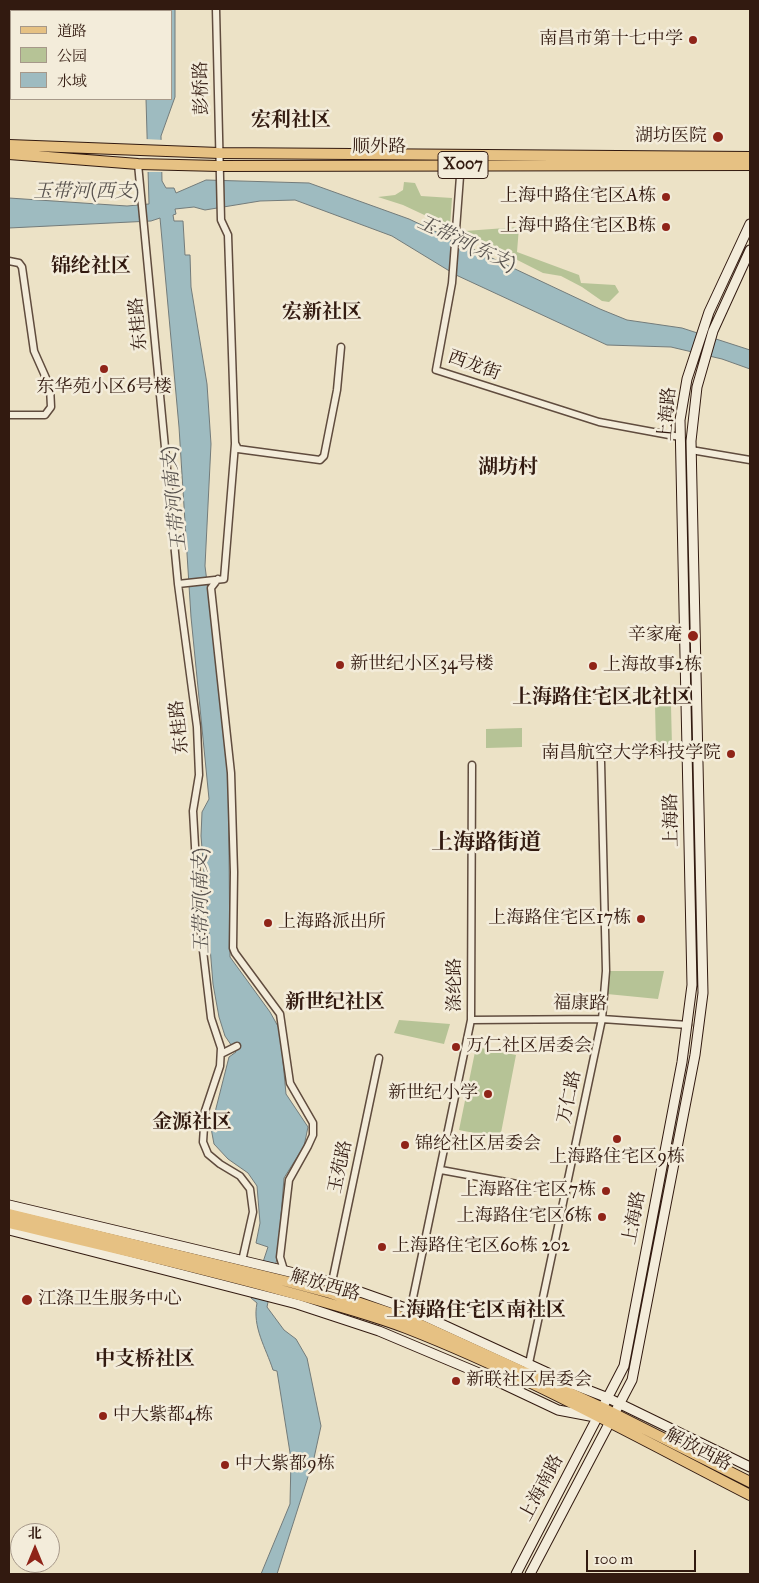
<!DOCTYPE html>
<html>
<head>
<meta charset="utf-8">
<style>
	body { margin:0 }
	#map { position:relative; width:759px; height:1583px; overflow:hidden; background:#ece2c6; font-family:"IM FELL Great Primer","Noto Serif SC",serif }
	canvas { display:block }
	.frame { position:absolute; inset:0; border:10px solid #321a10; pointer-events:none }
	.legend { position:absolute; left:10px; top:10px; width:162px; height:90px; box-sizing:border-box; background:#f3ecda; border:1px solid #a69889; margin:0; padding:6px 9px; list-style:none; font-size:15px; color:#321a10 }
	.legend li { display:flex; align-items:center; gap:10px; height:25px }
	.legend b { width:25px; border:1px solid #a69889 }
	.north { position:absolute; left:10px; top:1523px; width:50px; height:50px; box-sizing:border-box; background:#f3ecda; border:1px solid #a69889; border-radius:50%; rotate:0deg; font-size:14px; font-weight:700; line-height:20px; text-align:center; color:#321a10 }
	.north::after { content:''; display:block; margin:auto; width:18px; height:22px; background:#8f2418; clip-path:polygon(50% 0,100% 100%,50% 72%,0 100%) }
	.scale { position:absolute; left:586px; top:1550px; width:110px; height:22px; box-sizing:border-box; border:2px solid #321a10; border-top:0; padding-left:6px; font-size:15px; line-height:18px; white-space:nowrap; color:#321a10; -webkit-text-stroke:4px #f3ecda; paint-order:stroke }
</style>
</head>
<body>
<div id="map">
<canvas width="759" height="1583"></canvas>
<div class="frame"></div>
<ul class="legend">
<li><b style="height:6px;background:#e6c183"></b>道路</li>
<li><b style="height:14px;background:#b6c396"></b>公园</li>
<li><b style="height:14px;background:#9ebbc0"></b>水域</li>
</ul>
<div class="north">北</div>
<div class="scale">100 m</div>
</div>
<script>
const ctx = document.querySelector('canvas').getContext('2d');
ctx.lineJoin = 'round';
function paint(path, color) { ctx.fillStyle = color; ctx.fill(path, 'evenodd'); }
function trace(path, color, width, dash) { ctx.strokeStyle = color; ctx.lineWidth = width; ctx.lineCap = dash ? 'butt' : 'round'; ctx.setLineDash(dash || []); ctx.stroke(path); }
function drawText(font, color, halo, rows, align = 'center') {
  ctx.font = font + ' "IM FELL Great Primer","Noto Serif SC",serif'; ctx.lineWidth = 5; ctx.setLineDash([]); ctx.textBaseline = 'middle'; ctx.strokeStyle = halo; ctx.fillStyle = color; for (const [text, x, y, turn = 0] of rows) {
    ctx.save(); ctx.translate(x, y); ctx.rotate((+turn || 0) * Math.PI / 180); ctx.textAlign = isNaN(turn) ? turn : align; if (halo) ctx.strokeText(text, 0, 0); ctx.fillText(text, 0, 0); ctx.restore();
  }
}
const green = new Path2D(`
	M404,182l11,1 6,13 31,2 -2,29 -47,-22 -25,-8 17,-2 8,-5z
	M519,227l-2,25 62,23 2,8 34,2 4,7 -10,10 -7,-1 -20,-14 -21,-11 -18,-3 -77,-39 -1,-3z
	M655,705h16l1,42h-16z
	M522,728v19l-36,1v-19z
	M610,971h54l-6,28 -51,-5z
	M399,1020l51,4 -6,20 -50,-11z
	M476,1047l40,8 -16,83 -41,-8z`);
const water = new Path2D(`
	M142,9h33v88l-14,39 1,45 4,7h8l2,5 30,-13 103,3 100,36 191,90 27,11 55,8 68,22v19l-28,-10 -51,-12 -64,-2 -151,-70 -64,-39 -97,-36 -35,1 -55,9 -11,-3 -19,2 1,5 -3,1 1,6h9l2,34h5l1,32 16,97 4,60 -6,122 23,186 2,205 40,55 10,18 6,64 22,33 -4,19 -20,32 -6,75 -11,54 17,23 12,9 11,19 14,68 -7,32 -37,116h-16l29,-70 1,-45 -14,-88 -4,-1c-7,-22 -21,-43 -16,-67l-6,-5 17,-51 -12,-4 4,-20 -3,-37 -9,-13 -20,-14 -14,-15 -3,-16 18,-71 7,-5 -11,-16 -6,-19 -6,-33 -12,-148 1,-24 7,-13 -18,-182 -12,-190 -19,-209 -9,3 -142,7v-30l118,8 22,-2 -3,-105h25v-88h-29z`);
const pier = new Path2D(`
	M145,139l19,1v32h-18z`);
const minor = new Path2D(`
	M216,9l5,211 7,15 7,208 3,6 82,11 4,-4 13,-66 4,-43
	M461,163l-9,120 -16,87 163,52 81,15
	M138,164l40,420 19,143 2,48 -6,36 6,106 12,101 10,30 -1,18 -15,45 -2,31 5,12 12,10 20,12 10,13 3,23 -11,49
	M9,261l10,2 3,4 12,84 16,36 1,20 -6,8h-36
	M691,450l59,10
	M218,579l-7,9 20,185 3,99 -1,76 2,5 45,61 10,69 23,40v12l-5,11 -19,34 -9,77 4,13
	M178,584l46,-5 11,-135
	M471,1020l131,-1 86,6
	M221,1054l16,-8
	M441,1170l125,23
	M332,1282l47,-224
	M410,1312l61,-292 1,-255
	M528,1368l74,-349 4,-48 -5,-209`);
const secondary = new Path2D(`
	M9,1205l323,77 79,28 161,74 36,14 142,69
	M9,1230l288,74 82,27 107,45 72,34 37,7
	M516,1574l108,-208 58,-304 10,-77 -12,-565 7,-41 22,-67 41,-88
	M530,1574l102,-194 63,-325 8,-62 -12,-552 6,-54 16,-56 37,-81`);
const primary = new Path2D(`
	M9,145l210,8 531,4
	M9,154l129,10 81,2 531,-1
	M9,1214l280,68 41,11 78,26 195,89 147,74
	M9,1223c91,22 184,43 275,68 41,11 82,22 122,37 118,46 231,109 344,167`);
const markers = [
	[693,40,5,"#8f2418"],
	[718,137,6,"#8f2418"],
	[666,197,5,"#8f2418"],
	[666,227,5,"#8f2418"],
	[104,369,5,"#8f2418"],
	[693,636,6,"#8f2418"],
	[340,665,5,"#8f2418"],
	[593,666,5,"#8f2418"],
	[731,754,5,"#8f2418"],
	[641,919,5,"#8f2418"],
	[268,923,5,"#8f2418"],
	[456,1047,5,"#8f2418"],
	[488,1094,5,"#8f2418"],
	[617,1139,5,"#8f2418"],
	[405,1145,5,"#8f2418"],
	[606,1191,5,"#8f2418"],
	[602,1217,5,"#8f2418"],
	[382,1247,5,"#8f2418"],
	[27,1300,6,"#8f2418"],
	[456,1381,5,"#8f2418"],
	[103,1416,5,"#8f2418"],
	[225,1465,5,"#8f2418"]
];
const shields = [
	[463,165,50]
];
const shieldNames = [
	["X007",463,165]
];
const poiNames = [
	["南昌市第十七中学",683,40],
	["湖坊医院",707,137],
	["上海中路住宅区A栋",656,197],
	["上海中路住宅区B栋",656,227],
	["东华苑小区6号楼",104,388,"center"],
	["辛家庵",682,636],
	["新世纪小区34号楼",350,665,"left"],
	["上海故事2栋",603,666,"left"],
	["南昌航空大学科技学院",721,754],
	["上海路住宅区17栋",631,919],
	["上海路派出所",278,923,"left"],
	["万仁社区居委会",466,1047,"left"],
	["新世纪小学",478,1094],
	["锦纶社区居委会",415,1145,"left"],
	["上海路住宅区9栋",617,1158,"center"],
	["上海路住宅区7栋",596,1191],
	["上海路住宅区6栋",592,1217],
	["上海路住宅区60栋 202",392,1247,"left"],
	["江涤卫生服务中心",38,1300,"left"],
	["新联社区居委会",466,1381,"left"],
	["中大紫都4栋",113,1416,"left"],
	["中大紫都9栋",235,1465,"left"]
];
const streetNames = [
	["彭桥路",202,88,-91],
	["顺外路",379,148],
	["东桂路",139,324,-95],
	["西龙街",474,366,20],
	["上海路",668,414,-85],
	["东桂路",180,727,-96],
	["上海路",672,820,-91],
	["涤纶路",456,985,-90],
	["福康路",580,1004,1],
	["万仁路",570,1097,-78],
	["玉苑路",341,1167,-78],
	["上海路",635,1218,-79],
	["解放西路",325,1286,16],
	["解放西路",698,1450,27],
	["上海南路",542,1488,-62]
];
const waterNames = [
	["玉带河(西支)",86,192],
	["玉带河(东支)",466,244,25],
	["玉带河(南支)",175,499,-96],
	["玉带河(南支)",202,901,-91]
];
const quarterNames = [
	["宏利社区",291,121],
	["锦纶社区",91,267],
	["宏新社区",322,313],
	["湖坊村",508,468],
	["上海路住宅区北社区",602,698],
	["新世纪社区",335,1003],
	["金源社区",192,1123],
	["上海路住宅区南社区",476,1311],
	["中支桥社区",145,1360]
];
const districtNames = [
	["上海路街道",486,844]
];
paint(green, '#b6c396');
paint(water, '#9ebbc0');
trace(water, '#737b7a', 1);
paint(pier, '#ece2c6');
trace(minor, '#604c3e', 9);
trace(secondary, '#321a10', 11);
trace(primary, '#321a10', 12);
trace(minor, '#f3ecda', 6);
trace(secondary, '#f3ecda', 9);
trace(primary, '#e6c183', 10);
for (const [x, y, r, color] of markers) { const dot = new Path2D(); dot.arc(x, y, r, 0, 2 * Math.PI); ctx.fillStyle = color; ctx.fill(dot); trace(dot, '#f3ecda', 2); }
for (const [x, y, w] of shields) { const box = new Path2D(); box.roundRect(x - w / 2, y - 13.5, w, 27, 4); ctx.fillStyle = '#f3ecda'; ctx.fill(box); trace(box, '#321a10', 1); }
drawText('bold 16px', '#321a10', null, shieldNames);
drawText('18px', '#321a10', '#f3ecda', poiNames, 'right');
drawText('18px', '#321a10', '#f3ecda', streetNames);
drawText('italic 19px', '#58524e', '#f3ecda', waterNames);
drawText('bold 20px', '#321a10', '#f3ecda', quarterNames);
drawText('bold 22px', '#321a10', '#f3ecda', districtNames);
</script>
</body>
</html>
